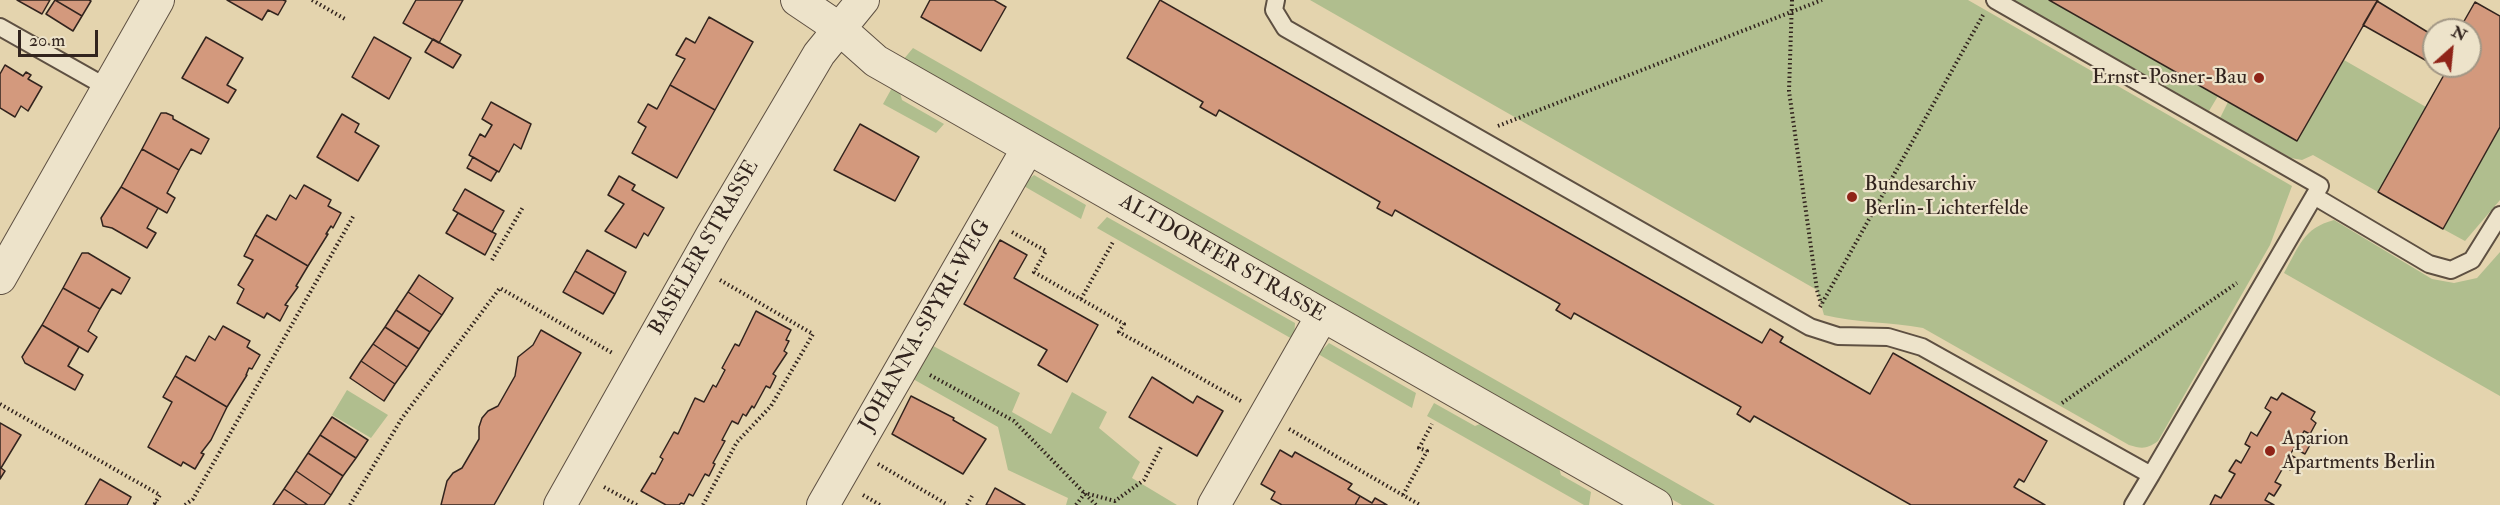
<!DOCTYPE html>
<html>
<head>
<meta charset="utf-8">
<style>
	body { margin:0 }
	#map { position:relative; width:2500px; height:505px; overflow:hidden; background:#e4d4ae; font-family:"IM FELL Double Pica",serif }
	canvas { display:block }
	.north { position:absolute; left:2422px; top:18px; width:60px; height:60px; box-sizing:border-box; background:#ede3ca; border:2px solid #a29785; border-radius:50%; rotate:27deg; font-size:16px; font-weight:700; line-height:24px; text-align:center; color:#32241e }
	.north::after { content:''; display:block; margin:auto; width:21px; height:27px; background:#8f2418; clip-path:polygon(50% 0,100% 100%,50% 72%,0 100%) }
	.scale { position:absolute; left:18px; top:30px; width:80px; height:27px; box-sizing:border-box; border:3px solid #32241e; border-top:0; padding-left:8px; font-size:18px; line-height:21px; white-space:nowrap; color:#32241e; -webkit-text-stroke:4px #ede3ca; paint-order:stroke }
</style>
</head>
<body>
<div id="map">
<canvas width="2500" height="505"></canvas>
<div class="north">N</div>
<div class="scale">20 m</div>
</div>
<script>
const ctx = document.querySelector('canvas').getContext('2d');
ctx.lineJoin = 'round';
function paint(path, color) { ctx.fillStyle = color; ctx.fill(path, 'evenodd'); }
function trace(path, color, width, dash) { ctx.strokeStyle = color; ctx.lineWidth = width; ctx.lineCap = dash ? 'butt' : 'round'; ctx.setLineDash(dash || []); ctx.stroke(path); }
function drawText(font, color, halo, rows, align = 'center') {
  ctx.font = font + ' "IM FELL Double Pica",serif'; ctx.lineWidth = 4.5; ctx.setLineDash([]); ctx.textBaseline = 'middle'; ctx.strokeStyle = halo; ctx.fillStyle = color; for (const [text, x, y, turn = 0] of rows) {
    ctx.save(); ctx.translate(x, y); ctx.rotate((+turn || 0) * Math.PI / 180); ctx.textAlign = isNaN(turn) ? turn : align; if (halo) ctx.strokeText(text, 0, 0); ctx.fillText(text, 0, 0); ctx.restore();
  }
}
const green = new Path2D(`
	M1310,0h658l324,186 -22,59 -112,196c-11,8 -16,8 -29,4l-206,-117c-33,-6 -67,-5 -99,-13l-7,-25z
	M2013,0h36l169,96 -9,15z
	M913,48l802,457h-33l-779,-445z
	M2344,60l82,47 -48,85 -65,-37 -11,5 -11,-2 -71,-40 8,-16 69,39z
	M893,86l6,3 3,11 42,24 -8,9 -53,-29z
	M2500,127v73l-35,41 -22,-12z
	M1034,175l52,30 -5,14 -59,-34z
	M1107,217l188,106 -1,17 -197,-112z
	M2334,220l98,59 22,4 23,-5 23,-26v144l-216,-123c15,-26 19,-45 50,-53z
	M924,341l96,52 -8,19 39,22 21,-42 35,20 -8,16 41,34 -8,16 45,27h-111l2,-7 -60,-28 -10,-43 -85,-48z
	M1329,343l87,50 -4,15 -94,-54z
	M347,390l41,25 -17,23 -39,-23z
	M1434,403l41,23 10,-4 73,42 3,11 30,17 -2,13h-5l-157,-89z`);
const building = new Path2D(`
	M17,0h33l-8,14z
	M55,0h34l2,1 -9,15z
	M55,0l27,16 -9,15 -27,-17z
	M227,0h56l3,1 -8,14 -10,-5 -6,10z
	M416,0h47l-24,43 -36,-20z
	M930,0h64l12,7 -25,44 -60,-34z
	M1160,0l602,343 8,-14 13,8 -3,5 90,52 23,-41 154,88 -23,41 -5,-3 -5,8 31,18h-134l-157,-89 -4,6 -13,-8 4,-7 -167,-94 -3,6 -15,-9 4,-6 -165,-94 -3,6 -15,-8 3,-6 -161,-92 -3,6 -16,-9 3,-5 -76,-44z
	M2049,0h329l-81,141z
	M2377,1l57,35v29l-71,-40z
	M2475,2l25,14v111l-57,102 -65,-37 71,-126h21v-36h-11z
	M709,17l44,25 -38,68 -45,-25 15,-26 -9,-4 10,-17 9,5z
	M206,37l37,21 -16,27 9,5 -8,13 -46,-25z
	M374,37l37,21 -22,41 -37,-22z
	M433,39l28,16 -8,13 -28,-16z
	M5,65l18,11 3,-4 5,3 -3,4 14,8 -14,24 -7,-5 -6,11 -15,-9v-34z
	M670,85l45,25 -38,68 -45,-25 14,-26 -8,-5 10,-18 9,5z
	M491,102l40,22 -10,25 -7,-5 -15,28 -30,-17 11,-21 5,3 7,-12 -10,-6z
	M161,113h5l7,3v3l36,20 -8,15 -10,-5 -12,21 -37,-21z
	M342,114l17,10 -4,8 24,14 -21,35 -41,-24z
	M860,124l59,33 -24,44 -61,-31z
	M142,149l37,21 -12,23 8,5 -8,15 -46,-26z
	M473,157l24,14 -6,10 -24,-13z
	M619,176l16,9 -3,5 32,18 -16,28 -4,-3 -8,15 -31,-17 19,-27 -16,-9z
	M304,185l27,15 -3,6 13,7 -8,15 -2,-2 -5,8h2l-20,32 -53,-31 12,-20 9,5 14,-25 6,4z
	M121,187l37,21 -11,20 9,5 -9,15 -35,-20 -9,-2 -2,-8z
	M465,189l39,22 -12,21 -39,-22z
	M458,213l38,21 -11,21 -39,-22z
	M255,235l53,31 -12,20 2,1 -13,18 3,1 -8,15 -13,-8 -3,5 -27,-15 7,-14 -6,-4 15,-25 -9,-4z
	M1000,240l27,15 -13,23 84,47 -31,57 -29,-17 9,-15 -83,-46z
	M587,250l39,22 -11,22 -40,-23z
	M82,253h6l42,25 -9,16 -9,-5 -12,20 -37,-21z
	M575,271l40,23 -12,20 -40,-22z
	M419,275l34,23 -11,17 -34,-23z
	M63,288l37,21 -12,22 9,6 -9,15 -46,-27z
	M408,292l34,23 -12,17 -34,-22z
	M396,310l34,22 -11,17 -34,-22z
	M756,311l35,19 -5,10 3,1 -5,10 3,2 -14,21 3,2 -6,12 -4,-2 -12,22 -2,-2 -6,10 -3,-2 -5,10 -6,-3 -10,19 3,1 -12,22 2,1 -6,12 -4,-2 -12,22 -4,-2 -5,10 -3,-1 -2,2h-13l-25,-14 11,-18 3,1 8,-15 -3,-2 14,-25 4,2 17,-36 9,4 9,-17 3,2 9,-17 -3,-2 13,-24 4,2z
	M42,325l37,22 -11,19 15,9 -8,15 -50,-27 -3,-6z
	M223,326l27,15 -3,6 13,8 -8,14 -3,-1 -3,7h1l-20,32 -52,-31 11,-20 9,5 14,-25 6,4z
	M385,327l34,22 -12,18 -34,-23z
	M541,330l40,23 -87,152h-53l6,-24 6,-8 9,-5 17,-29v-12l3,-9 6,-7 10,-5 17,-30 3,-19 15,-12z
	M373,344l34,23 -12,17 -34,-23z
	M361,361l34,23 -11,17 -34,-23z
	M175,376l52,31 -16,33 -10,13 3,1 -9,15 -12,-7 -2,4 -33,-19 24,-45 -9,-5z
	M1152,377l41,26 4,-7 26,15 -26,45 -68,-39z
	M2282,393l33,19 -4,7 5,4 -6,11 -6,-3 -3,6 10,6 -6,11 -11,-6 -4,7 6,3 -6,12 -6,-4 -9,16 6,3 -7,11 -5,-3 -4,7 9,5h-64l5,-10 6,3 14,-24 -6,-3 7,-11 5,3 9,-16 -5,-3 6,-12 6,4 14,-24 -6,-4 6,-11 6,3z
	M911,396l43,22 -1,2 33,19 -23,35 -71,-40z
	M332,417l36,23 -12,18 -36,-23z
	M0,423l21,12 -20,33 4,3 -5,8z
	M320,435l36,23 -13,18 -35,-23z
	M1280,450l12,7 3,-5 57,32 -4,5 12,7 -5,9h-73l-11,-6 4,-7 -14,-8z
	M308,453l35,23 -12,19 -35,-24z
	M296,471l35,24 -7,10h-16l-24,-16z
	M100,479l31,18 -4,8h-42z
	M995,488l30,17h-39z
	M284,489l24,16h-35z
	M1360,496l12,7 3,-5 12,7h-32z`);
const path = new Path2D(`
	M312,0l33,19
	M1792,0l-3,91 28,199 4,14
	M1498,126l324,-126
	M1012,232l34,19 -12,21 90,52 -5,8 122,69
	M492,260l31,-53
	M1081,299l32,-57
	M1820,307l163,-292
	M930,375l84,46 82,84
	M2062,403l175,-120
	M0,404l160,91 -5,8 4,2
	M1289,429l131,76
	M878,464l70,41
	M604,487l33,18
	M863,495l17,10
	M1403,495l24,-44 -8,-3 13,-24
	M185,505l8,-6 161,-284
	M350,505l52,-87 98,-130 114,66
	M703,505l34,-63 34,-36 42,-72 -93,-54
	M967,505l5,-9
	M1076,505l9,-12 30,8 29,-21 17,-33`);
const service = new Path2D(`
	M1276,0l-2,10 11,18 525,299 28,9 50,1 34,10 229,128 -18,30
	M1995,0l325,186 -169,289
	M0,27l108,61
	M2314,196l115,68 22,6 21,-10 28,-45`);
const minor = new Path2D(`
	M797,0l43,29 36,32 780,444
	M0,278l158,-278
	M560,505l152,-270 107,-181 44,-54
	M823,505l205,-357
	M1214,505l108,-189`);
const markers = [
	[2259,78,6,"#8f2418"],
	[1852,197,6,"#8f2418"],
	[2270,451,6,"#8f2418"]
];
const poiNames = [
	["Ernst-Posner-Bau",2247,78,"right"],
	["Bundesarchiv",1864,185],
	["Berlin-Lichterfelde",1864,209],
	["Aparion",2282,439],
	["Apartments Berlin",2282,463]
];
const streetNames = [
	["BASELER STRASSE",705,248,-60],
	["ALTDORFER STRASSE",1222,259,30],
	["JOHANNA-SPYRI-WEG",926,326,-60]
];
paint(green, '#b0be8e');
paint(building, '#d3997d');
trace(building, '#32241e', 1.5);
trace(service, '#5e5042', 20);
trace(minor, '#5e5042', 34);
trace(path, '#32241e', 4, [1.5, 3]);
trace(service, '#ede3ca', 16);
trace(minor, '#ede3ca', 32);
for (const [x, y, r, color] of markers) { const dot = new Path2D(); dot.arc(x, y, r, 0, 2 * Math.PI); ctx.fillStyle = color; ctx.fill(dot); trace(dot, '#ede3ca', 2); }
drawText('21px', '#32241e', '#ede3ca', poiNames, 'left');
drawText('21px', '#32241e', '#ede3ca', streetNames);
</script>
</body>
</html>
